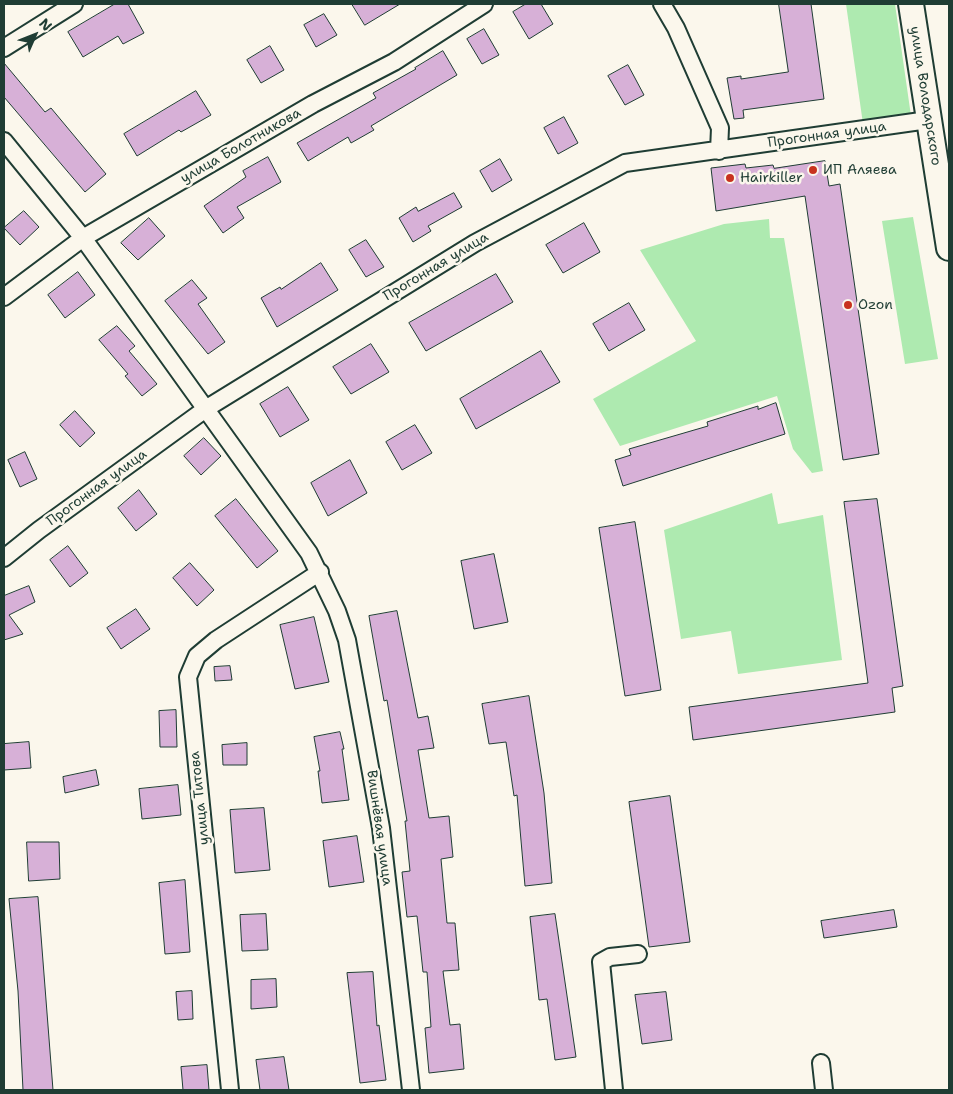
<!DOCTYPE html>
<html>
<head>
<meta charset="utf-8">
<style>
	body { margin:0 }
	#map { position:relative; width:953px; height:1094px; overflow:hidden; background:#fbf7ec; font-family:"Shantell Sans",sans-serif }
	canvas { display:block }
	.frame { position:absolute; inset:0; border:5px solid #1f3d34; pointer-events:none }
	.north { position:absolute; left:10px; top:10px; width:50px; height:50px; -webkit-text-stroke:4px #fbf7ec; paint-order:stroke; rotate:46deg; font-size:14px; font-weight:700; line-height:20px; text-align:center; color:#1f3d34 }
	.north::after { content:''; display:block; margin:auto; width:18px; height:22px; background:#1f3d34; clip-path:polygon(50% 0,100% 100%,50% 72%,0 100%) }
</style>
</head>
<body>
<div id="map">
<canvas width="953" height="1094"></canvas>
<div class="frame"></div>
<div class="north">N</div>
</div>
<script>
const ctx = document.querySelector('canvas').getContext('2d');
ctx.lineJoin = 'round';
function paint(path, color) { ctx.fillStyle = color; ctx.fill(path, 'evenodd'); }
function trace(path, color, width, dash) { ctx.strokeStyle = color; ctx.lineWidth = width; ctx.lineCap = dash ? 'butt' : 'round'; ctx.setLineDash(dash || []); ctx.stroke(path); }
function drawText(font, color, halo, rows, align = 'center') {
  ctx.font = font + ' "Shantell Sans",sans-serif'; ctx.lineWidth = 5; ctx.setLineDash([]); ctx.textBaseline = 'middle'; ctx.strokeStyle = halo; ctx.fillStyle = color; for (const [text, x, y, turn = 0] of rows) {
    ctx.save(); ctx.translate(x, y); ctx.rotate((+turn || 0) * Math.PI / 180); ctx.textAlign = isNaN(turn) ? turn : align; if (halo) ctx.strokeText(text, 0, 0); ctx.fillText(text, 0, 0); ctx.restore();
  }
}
const green = new Path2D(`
	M846,4h49l16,112 -48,8z
	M913,217l25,142 -33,5 -23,-143z
	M769,219l1,19h14l39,233 -11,2 -19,-24 -16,-53 -157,50 -27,-47 103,-58 -56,-91 84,-26z
	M772,493l6,31 45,-9 19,145 -104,14 -7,-43 -50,8 -17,-109z`);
const building = new Path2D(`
	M115,4h13l16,29 -21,11 -5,-8 -35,21 -15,-25z
	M352,4h48l-35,21z
	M526,4h15l12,20 -24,15 -16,-27z
	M779,4h32l13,95 -81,11 1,8 -10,1 -7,-41 14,-2v3l47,-7z
	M324,14l13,21 -21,12 -12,-22z
	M484,29l15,26 -17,9 -15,-25z
	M270,46l14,24 -23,13 -14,-23z
	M443,51l14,24 -86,51 3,4 -23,13 -3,-6 -40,24 -11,-18 79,-45 -3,-5 43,-24 -1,-1z
	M4,63l41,49 6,-4 55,66 -21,18 -81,-95z
	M628,65l16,30 -19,10 -17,-29z
	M196,91l15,24 -30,17 -2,-2 -42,26 -13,-22z
	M564,117l14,26 -20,11 -14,-26z
	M268,157l13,25 -44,25 7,11 -21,15 -19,-27 42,-29 -3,-6z
	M500,159l12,21 -20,12 -12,-21z
	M825,161l4,25 11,-2 39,270 -36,6 -38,-264 -89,15 -5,-43 34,-4 1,4 27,-3 1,3z
	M454,193l8,14 -34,19 3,5 -18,11 -14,-24 17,-11 2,4z
	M24,211l15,16 -19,18 -16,-17z
	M149,218l16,18 -27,24 -17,-17z
	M584,223l16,29 -37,21 -17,-28z
	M366,240l18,27 -18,10 -17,-27z
	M321,263l17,27 -61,37 -16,-29 19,-11 1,2z
	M78,272l17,23 -30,23 -17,-23z
	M496,274l17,28 -87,49 -17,-28z
	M192,280l15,18 -9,6 27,38 -17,12 -43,-53z
	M629,303l16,27 -36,21 -16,-27z
	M117,326l18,20 -6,5 28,33 -15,12 -17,-20 3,-2 -29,-34z
	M371,344l18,28 -38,22 -18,-27z
	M541,351l19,31 -84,47 -16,-30z
	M288,387l21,33 -29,17 -20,-33z
	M776,403l9,31 -162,52 -8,-26 16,-5 -2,-6 79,-23 -1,-4 51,-16v3z
	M75,411l20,22 -15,14 -20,-22z
	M415,425l17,28 -30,17 -16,-28z
	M204,438l17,18 -20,19 -17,-19z
	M25,452l12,27 -17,8 -12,-27z
	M350,460l17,33 -39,23 -17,-33z
	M139,490l18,24 -21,17 -18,-23z
	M236,499l42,52 -21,17 -42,-52z
	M877,499l26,187 -11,2 3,24 -202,28 -4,-33 179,-24 -24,-181z
	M635,522l26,168 -36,6 -26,-168z
	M68,546l20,27 -18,14 -20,-27z
	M494,554l14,68 -34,7 -13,-68z
	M190,563l24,27 -17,16 -24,-28z
	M29,586l6,16 -26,13 14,19 -19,6v-44z
	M136,609l14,20 -29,20 -14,-21z
	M397,611l21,107 10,-2 6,32 -16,2 11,68 20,-2 4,41 -12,2 6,64h8l4,47 -16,1 7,54 10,-1 4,45 -35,4 -4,-45 6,-1 -4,-55h-4l-6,-56 -10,1 -5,-45 8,-1 -5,-50h2l-20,-121 -3,1 -15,-85z
	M314,617l15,65 -34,7 -15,-64z
	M230,666l2,14 -17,1 -1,-14z
	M529,696l15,97 8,90 -27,3 -8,-91 -3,1 -8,-54 -17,2 -7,-40z
	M176,710l1,37h-17l-1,-36z
	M340,732l4,17h-2l7,51 -27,3 -4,-32h2l-6,-34z
	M29,742l2,26 -27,2v-26z
	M247,743v22h-24l-1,-20z
	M96,770l3,15 -34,8 -2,-16z
	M178,785l3,30 -39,4 -3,-30z
	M670,796l20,146 -41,5 -20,-145z
	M264,808l6,62 -35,3 -5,-63z
	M357,836l7,46 -35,5 -6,-46z
	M27,842h32l1,37 -31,2z
	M185,880l5,72 -25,2 -6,-71z
	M38,897l15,193h-30l-5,-99 -9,-92z
	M894,910l3,17 -73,11 -3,-17z
	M266,914l2,36 -26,1 -2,-36z
	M555,914l21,143 -21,3 -8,-61 -8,1 -9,-83z
	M373,972l4,54 2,-1 7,55 -26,3 -13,-110z
	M276,979l1,28 -26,2v-29z
	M192,991l1,28 -15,1 -2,-28z
	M666,992l6,48 -30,4 -7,-49z
	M284,1057l5,33h-29l-4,-30z
	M207,1065l2,25h-26l-2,-23z`);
const minor = new Path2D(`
	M662,4l14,24 44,100 -1,23
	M4,48l70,-44
	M4,141l79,97 226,315 28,58 10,29 34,188 30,262
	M4,297l79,-59 230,-134 81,-42 90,-58
	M4,558l35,-28 168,-122 268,-165 150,-80 303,-43
	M821,1063l3,27
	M230,1090l-42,-413 9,-21 19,-16 104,-68
	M614,1090l-13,-128 9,-5 28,-3`);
const secondary = new Path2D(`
	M911,4l38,244`);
const markers = [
	[813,170,5,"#c8321e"],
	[730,178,5,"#c8321e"],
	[848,305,5,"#c8321e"]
];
const streetNames = [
	["улица Володарского",925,96,81],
	["Прогонная улица",827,135,-8],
	["улица Болотникова",241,146,-30],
	["Прогонная улица",436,267,-31],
	["Прогонная улица",97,488,-36],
	["улица Титова",200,798,-96],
	["Вишнёвая улица",379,828,82]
];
const poiNames = [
	["ИП Аляева",823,170],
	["Hairkiller",740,178],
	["Ozon",858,305]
];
paint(green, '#aeeab0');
paint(building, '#d7b0d7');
trace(building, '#1f3d34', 1);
trace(minor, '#1f3d34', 20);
trace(secondary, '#1f3d34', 28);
trace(minor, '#fbf7ec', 16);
trace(secondary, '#fbf7ec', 24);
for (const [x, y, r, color] of markers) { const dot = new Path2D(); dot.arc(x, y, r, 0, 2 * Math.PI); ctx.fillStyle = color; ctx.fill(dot); trace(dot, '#fbf7ec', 2); }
drawText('14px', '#1f3d34', '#fbf7ec', streetNames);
drawText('14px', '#1f3d34', '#fbf7ec', poiNames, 'left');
</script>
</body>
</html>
